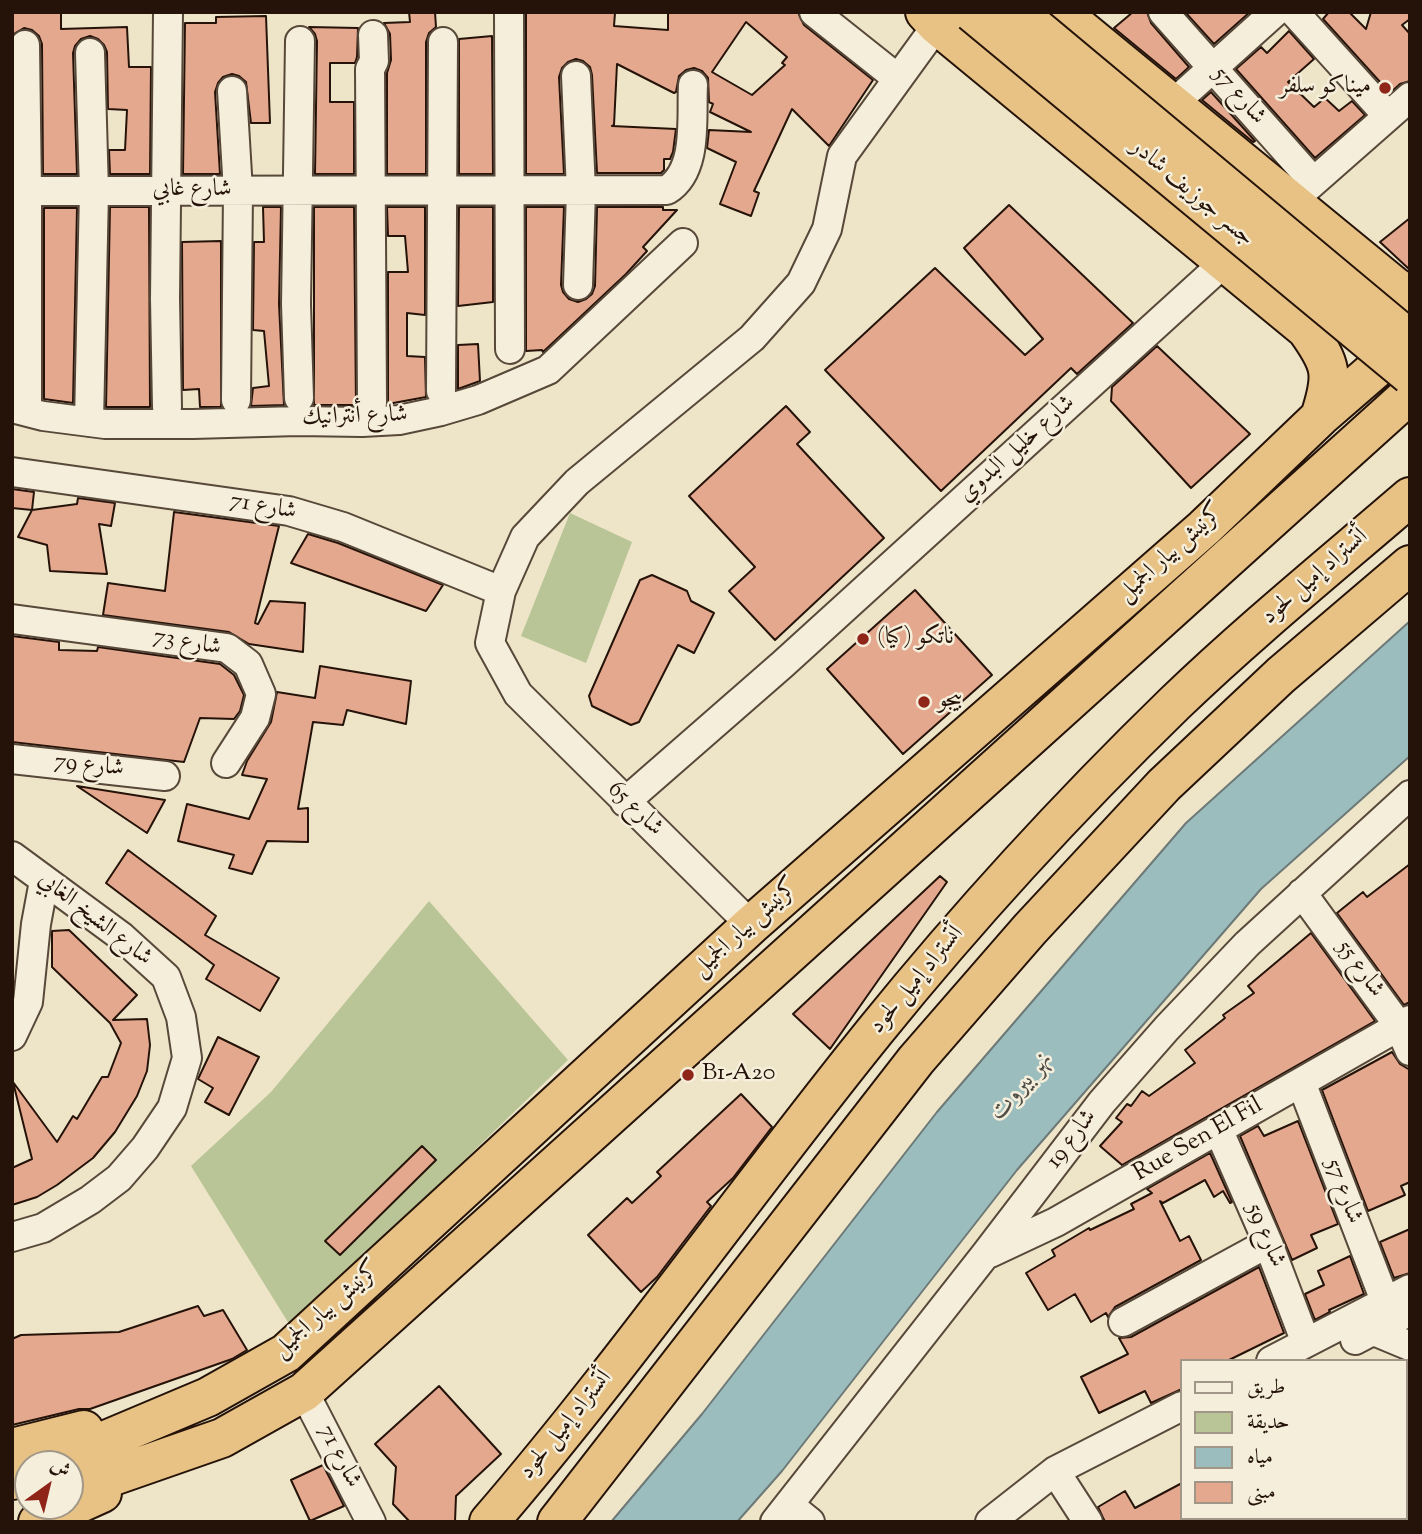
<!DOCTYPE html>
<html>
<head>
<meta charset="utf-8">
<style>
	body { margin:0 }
	#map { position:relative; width:1422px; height:1534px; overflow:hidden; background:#eee5c8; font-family:"Sorts Mill Goudy",Amiri,serif }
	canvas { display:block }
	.frame { position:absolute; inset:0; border:14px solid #251309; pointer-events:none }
	.legend { position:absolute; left:1180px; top:1359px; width:228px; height:161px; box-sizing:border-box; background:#f4eedb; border:2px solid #a19687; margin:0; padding:9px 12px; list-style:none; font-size:21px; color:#251309 }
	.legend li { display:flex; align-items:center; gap:14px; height:35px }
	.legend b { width:35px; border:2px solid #a19687 }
	.north { position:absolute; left:14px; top:1450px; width:70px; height:70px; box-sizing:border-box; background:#f4eedb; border:2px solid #a19687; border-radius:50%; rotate:34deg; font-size:19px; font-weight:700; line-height:28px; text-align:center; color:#251309 }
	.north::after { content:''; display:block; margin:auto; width:24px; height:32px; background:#8f2418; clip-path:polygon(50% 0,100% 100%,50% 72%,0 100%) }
</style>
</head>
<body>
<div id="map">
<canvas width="1422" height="1534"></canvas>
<div class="frame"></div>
<ul class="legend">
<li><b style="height:9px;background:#f4eedb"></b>طريق</li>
<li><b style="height:19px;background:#b9c596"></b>حديقة</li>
<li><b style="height:19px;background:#9cbdbe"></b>مياه</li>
<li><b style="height:19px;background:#e4a88e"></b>مبنى</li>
</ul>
<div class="north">ش</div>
</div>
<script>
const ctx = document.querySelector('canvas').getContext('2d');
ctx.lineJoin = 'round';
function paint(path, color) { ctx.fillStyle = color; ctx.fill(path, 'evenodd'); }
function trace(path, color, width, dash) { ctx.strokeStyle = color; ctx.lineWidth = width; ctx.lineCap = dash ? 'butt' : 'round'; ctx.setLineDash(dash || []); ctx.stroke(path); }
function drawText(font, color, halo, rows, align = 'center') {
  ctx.font = font + ' "Sorts Mill Goudy",Amiri,serif'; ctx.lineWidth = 5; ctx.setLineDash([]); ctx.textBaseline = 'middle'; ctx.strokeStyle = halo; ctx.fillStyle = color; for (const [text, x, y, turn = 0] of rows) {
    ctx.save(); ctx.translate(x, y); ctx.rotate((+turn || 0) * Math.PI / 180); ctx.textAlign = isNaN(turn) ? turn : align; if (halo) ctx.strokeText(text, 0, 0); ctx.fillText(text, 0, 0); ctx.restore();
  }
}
const green = new Path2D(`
	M570,513l62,29 -46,121 -65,-27z
	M429,901l139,159 -277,267 -100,-161 80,-74z`);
const water = new Path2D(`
	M1410,621v135l-149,133 -244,281 -235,301 -45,51h-126l91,-108 235,-302 249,-289z`);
const building = new Path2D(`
	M12,12h49v17l66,-2 2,40h22l-1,107h-40l-1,-24h16l2,-40 -19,-1 -1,-57 -3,-7 -6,-6 -8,-3 -9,3 -6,7 -2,7 4,121h-34l-1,-130 -3,-8 -7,-6 -8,-2 -12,7z
	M409,12h26l1,15 -7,6 -3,9v132h-39v-101l4,-13 -1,-26 -6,-11 26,-1z
	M526,12l89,1 -1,13 54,4v-18h130l6,13 69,55 -44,66 -37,-37 -38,82 5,2 -8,23 -31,-12 16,-42 -29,-14 2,-18 42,2 -41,-20 3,-8 -4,-2 -1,-24 -6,-7 -8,-3 -8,2 -7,6 -3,16 -2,1 -57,-29 -3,61 -2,1 64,3 -3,23 -3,7h-6v11l-3,3h-64l-5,-98 -2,-8 -7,-6 -7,-2 -8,3 -6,6 -3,9 5,97h-38zM746,22l41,35 -5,6 3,2 -33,30 -40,-23z
	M1133,12h14l4,11 38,44 -13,12 -62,-51z
	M1185,12h65l-36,32z
	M1329,12h20l17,17 5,-17h39v7l-8,6 8,9v47l-10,3 -10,9 -67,-74z
	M266,16l4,107h-19l-5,-41 -7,-6 -7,-2 -9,3 -5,6 -3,9 5,82h-37l2,-151h31v-6z
	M309,27l49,1 -1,29 -2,6h-25v39h24v72h-39l2,-133 -2,-7z
	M1289,31l25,28 -26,23 26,25 11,-9 14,13 13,-10 13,14 -50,43 -79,-89 25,-22 6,6z
	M492,36l1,138h-34v-135z
	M1211,92l44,49 -2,1 -51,-42z
	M1009,205l124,118 -56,51 -6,-6 -130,123 -116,-121 110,-102 90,87 18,-16 -79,-91z
	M110,207h39l1,200h-44z
	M263,207h18l-2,97 5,101 -33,1 2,-18 16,-2 -5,-55 -11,-1 1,-88h10z
	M314,207h40l2,198h-42z
	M387,207h38v108l-18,-2v43l18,1 1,40 -38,7v-132h20l-3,-36h-17z
	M459,207h34v95l-35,4z
	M526,207h38l-3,78 2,7 6,7 9,3 8,-3 6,-5 3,-8 2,-79h66v3h14l-34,37 4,4 -21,23 -83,78 -1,-2 -16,1z
	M44,208h33l-4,195 -29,-4z
	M1410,218v52l-30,-28z
	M221,241v166h-21l-1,-18 -16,1 -1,-148z
	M478,344l2,37 -22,8v-44z
	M1157,346l93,88 -59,54 -80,-87 1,-14z
	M786,406l24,26 -13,12 87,94 -109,102 -46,-49 26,-24 -66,-71z
	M12,489l22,3 -2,18 -20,-2z
	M78,498l37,5 -4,23 -12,-2 8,50 -57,-3 -3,-26 -29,-8 14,-27 45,-6z
	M174,512l105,14 -24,97 3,1 12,-23 35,2 -2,49 -54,-8 -20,-12 -126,-17 5,-32 57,8z
	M308,534l30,9 105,42 -17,26 -135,-48z
	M652,575l35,16 4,10 23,12 -20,40 -16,-8 -39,77 -8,3 -39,-19 -3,-10 51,-116z
	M915,590l77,85 -89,79 -76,-85z
	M12,636l47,6v8l38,1 1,-4 122,17 14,11 10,20 -4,16 -6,8 -34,-1 -16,44 -172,-20z
	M320,666l91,15 -5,43 -59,-14 -4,15 -30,-3 -15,87 10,-1v34l-41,-1 -15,33 -23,-6 5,-13 -56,-14 9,-37 62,15 18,-40 -25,-4 5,-14 24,-39 6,-30 38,6z
	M77,786l88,14 -18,33z
	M128,850l88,66 -11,19 74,43 -19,33 -54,-32 8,-14 -108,-82z
	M1410,864v138l-6,3 -67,-92 26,-21 4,5z
	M940,876l7,6 -117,167 -37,-35z
	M69,930l68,65 -24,25 34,-1 3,26 -3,26 -10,25 -22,36 -22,26 -36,27 -20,12 -25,8v-37l20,-9 -19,-77 44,60 16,-26 4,3 25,-42h6l13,-34 -11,-20 -58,-56v-36z
	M1311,933l64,88 -253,144 -22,-19 22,-24 -6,-4 11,-14 4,2 11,-15 7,5 46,-33 -10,-13 40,-32 -2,-3 31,-22 -6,-7z
	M218,1037l41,20 -30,58 -24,-13 8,-14 -15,-9z
	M1392,1052l8,12 10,6v112l-9,4 4,9 -37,16 -46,-121z
	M741,1094l31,33 -39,51 -26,24 4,4 -54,71 -16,15 -53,-57 39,-37 5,5 29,-27 -4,-4z
	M1298,1121l40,103 -27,11 6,13 -25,12 -52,-124 18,-10 6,10z
	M422,1146l14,14 -96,95 -15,-14z
	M1210,1153l22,49 -2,1 -7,-12 -9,6 -9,-17 -42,23 -3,-2 20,40 9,-5 12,24 -86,47 -7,10 -2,-4 -15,9 -16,-28 -27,16 -22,-37 29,-17 -3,-6 37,-22 1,2 44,-21 -3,-5 21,-11 -5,-4z
	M1410,1229v44l-16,5 -14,-36z
	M1350,1256l14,38 -35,16 1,2 -15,8 -10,-26 19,-9 -6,-14z
	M1259,1267l25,66 -57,28h-45v28l-31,14 -6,-12 -46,22 -18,-36 47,-23 -9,-16 12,-1z
	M198,1306l6,10 19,-6 24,40 -15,9 -142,50h-11l-67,16v-86l9,-4 98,-3z
	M439,1386l62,68 -45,42 -1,26h-45l-17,-18 3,-37 -21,-23z
	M323,1465l21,41 -34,15 -19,-41z
	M1182,1483v39h-77l-7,-15 27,-16 10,17z`);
const minor = new Path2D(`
	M814,12l83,66
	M1163,12l150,169
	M1294,12l94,104
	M509,13l1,336
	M25,45l2,146v220
	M576,76l5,115 -3,94
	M232,91l6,100 -2,209
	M1185,93l90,-81
	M12,191l655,-1c32,-20 24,-73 26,-105
	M1277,214l133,-117
	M441,391l2,-349
	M299,398l-3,-94 4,-263
	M372,403l-2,-334 4,-8 -1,-26
	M167,407l-2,-108 3,-287
	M12,408l31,8 62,8h88l105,-3 64,1 37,-2 42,-9 37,-11 70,-30 135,-127
	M89,422l5,-231 -4,-138
	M12,472l277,39 54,16 158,64
	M12,619l215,29 21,16 13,30 -6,24 -29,45
	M12,759l153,17
	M625,802l158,-138 454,-413
	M12,856l110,81 44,40 15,40 6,41 -15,50 -27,40 -26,30 -29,22 -47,28 -31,9
	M1302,893l97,133 11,25
	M751,925l-233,-231 -28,-51 11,-52 24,-54 52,-55 175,-144 49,-55 26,-54 15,-73 95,-131
	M12,1036l16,-34 8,-78 8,-43
	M1301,1082l84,219
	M1219,1131l49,112 38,100
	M990,1253l66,-31 354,-202
	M1369,1321l5,10 36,15
	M1123,1322l145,-79
	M1355,1340l55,-29
	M1271,1361l139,-72
	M304,1392l67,130
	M1055,1471l33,51
	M789,1505l21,17
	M775,1522l210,-267 117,-153 65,-74 80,-84 163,-149
	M990,1522l65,-51 127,-65
	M1204,1522l6,-4`);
const highway = new Path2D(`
	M925,12l12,13 369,304c26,36 28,45 14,88
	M1060,12l334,274 16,11
	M12,1448l72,-18
	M49,1464l159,-67 78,-44 465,-428 453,-397 116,-111 90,-78
	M12,1480l16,-7
	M70,1491l152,-53 82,-46 1106,-998
	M38,1522l64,-29
	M489,1522c136,-158 255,-329 386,-491 93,-115 194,-225 300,-328 75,-72 156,-138 235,-206
	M557,1522l359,-462 114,-131 134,-144 117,-110 129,-110`);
const highwayBridge = new Path2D(`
	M972,12l438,363
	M1017,12l393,328`);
const markers = [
	[1385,88,7,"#8f2418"],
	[863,639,7,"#8f2418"],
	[924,702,7,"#8f2418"],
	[688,1075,7,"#8f2418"]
];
const poiNames = [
	["ميناكو سلفر",1371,88,"right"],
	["ناتكو (كيا)",877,639],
	["بيجو",938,702],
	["B1-A20",702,1075]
];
const streetNames = [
	["شارع 57",1238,97,49],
	["شارع غابي",192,191],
	["جسر جوزيف شادر",1191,194,40],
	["شارع أنترانيك",355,418,-2],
	["شارع خليل البدوي",1018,450,-42],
	["شارع 71",263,508,10],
	["كرنيش بيار الجميل",1172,554,-42],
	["أتستراد إميل لحود",1316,578,-41],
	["شارع 73",187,644,10],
	["شارع 79",89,767,6],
	["شارع 65",634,810,44],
	["شارع الشيخ الغابي",94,920,38],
	["كرنيش بيار الجميل",747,929,-42],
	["شارع 55",1359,970,54],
	["أتستراد إميل لحود",918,981,-50],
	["شارع 19",1073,1140,-53],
	["Rue Sen El Fil",1199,1141,-30],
	["شارع 57",1342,1192,69],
	["شارع 59",1264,1236,67],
	["كرنيش بيار الجميل",328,1311,-41],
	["أتستراد إميل لحود",567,1426,-51],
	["شارع 71",338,1457,63]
];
const waterNames = [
	["نهر بيروت",1023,1087,-50]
];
paint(green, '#b9c596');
paint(water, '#9cbdbe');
trace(water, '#6c7976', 2);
paint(building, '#e4a88e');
trace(building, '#251309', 2);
trace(minor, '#574839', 32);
trace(highway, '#251309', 42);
trace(minor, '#f4eedb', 28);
trace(highway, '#e7c284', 38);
trace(highwayBridge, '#251309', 42, []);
trace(highwayBridge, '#e7c284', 38);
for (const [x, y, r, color] of markers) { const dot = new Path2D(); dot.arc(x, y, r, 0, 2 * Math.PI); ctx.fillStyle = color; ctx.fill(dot); trace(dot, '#f4eedb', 2.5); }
drawText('24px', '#251309', '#f4eedb', poiNames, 'left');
drawText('24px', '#251309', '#f4eedb', streetNames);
drawText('italic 26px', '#4f4e48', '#f4eedb', waterNames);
</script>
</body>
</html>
